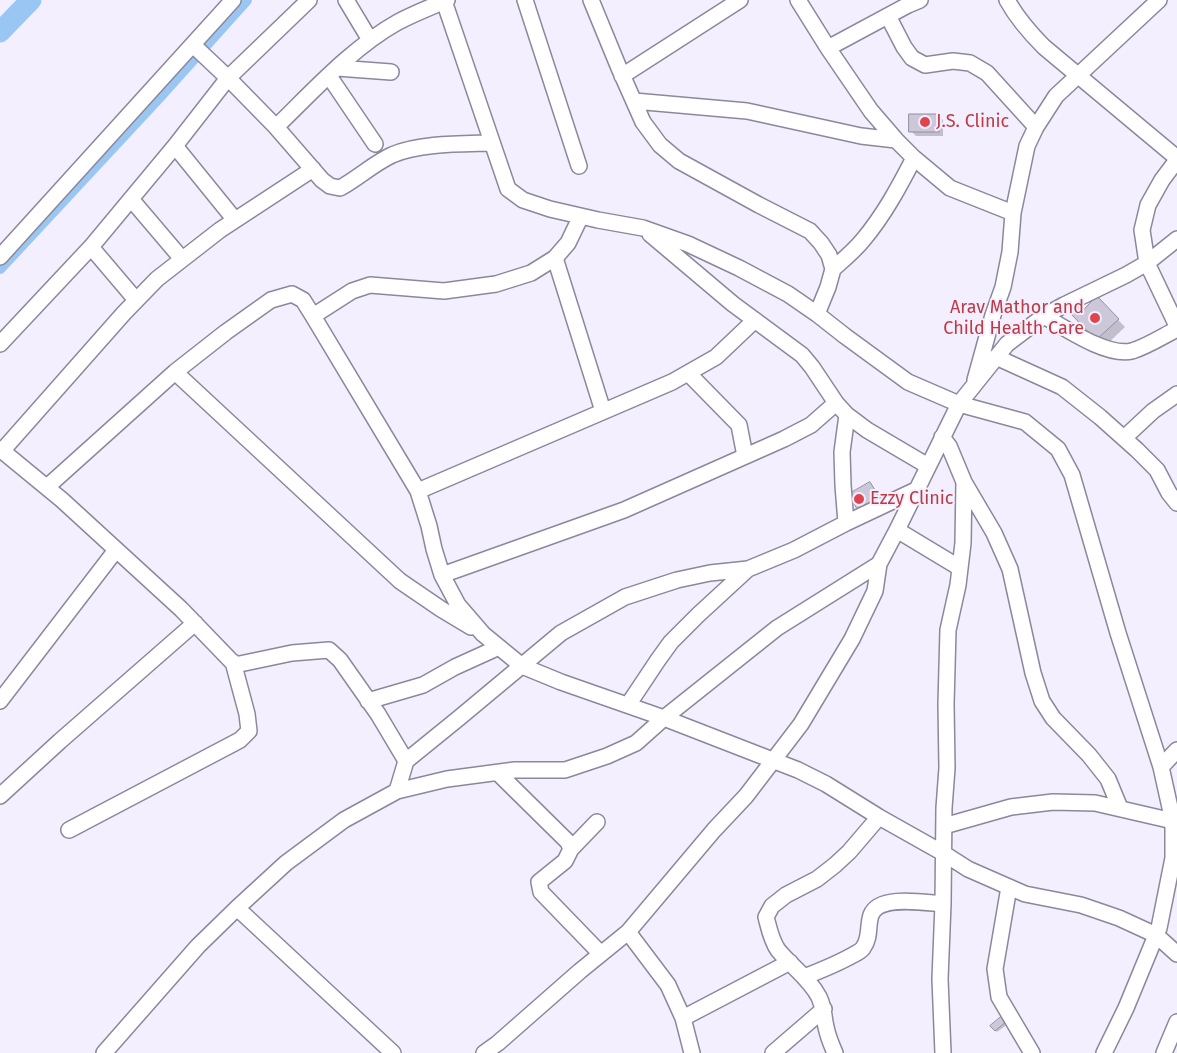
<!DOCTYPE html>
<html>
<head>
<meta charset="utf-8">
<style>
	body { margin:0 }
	canvas { display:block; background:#f3efff }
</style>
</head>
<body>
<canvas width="1177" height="1053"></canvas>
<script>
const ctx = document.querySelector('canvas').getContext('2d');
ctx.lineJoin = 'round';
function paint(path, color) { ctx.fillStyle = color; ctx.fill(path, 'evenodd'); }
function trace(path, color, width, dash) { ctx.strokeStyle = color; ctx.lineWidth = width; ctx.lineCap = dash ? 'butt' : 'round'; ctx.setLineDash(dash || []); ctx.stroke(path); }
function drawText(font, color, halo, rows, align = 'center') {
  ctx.font = font + ' "Fira Sans",sans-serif'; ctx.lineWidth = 4; ctx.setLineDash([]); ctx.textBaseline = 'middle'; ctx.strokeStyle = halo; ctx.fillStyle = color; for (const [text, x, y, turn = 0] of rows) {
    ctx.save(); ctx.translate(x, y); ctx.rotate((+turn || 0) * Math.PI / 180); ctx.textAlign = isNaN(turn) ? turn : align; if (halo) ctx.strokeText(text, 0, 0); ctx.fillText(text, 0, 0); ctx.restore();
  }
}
const shadow = new Path2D(`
	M938,115l5,5v16h-27l-5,-5z
	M1097,298l28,29 -21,20 -22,-34z
	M1002,1018l6,6 -11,8 -5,-6z`);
const canal = new Path2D(`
	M0,268l159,-171 87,-97`);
const river = new Path2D(`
	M0,32l31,-32`);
const building = new Path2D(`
	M909,114h30v18h-30z
	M1097,296l22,23 -23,21 -26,-27 7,-7 5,5z
	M870,482l10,16 -22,13 -9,-17z
	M1002,1016l5,5 -12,10 -5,-5z`);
const minor = new Path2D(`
	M346,0l24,40
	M525,0l54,166
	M591,0l28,68 24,54 17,23 19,16 80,44 51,26 11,12 8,12 4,14 -5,18 -11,27
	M798,0l30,48 43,63 25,29 18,18 36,30 63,25
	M1007,0c10,18 23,33 37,47l133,111
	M444,1l64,188 15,11 27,9 48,11 45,8 45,16 51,24 49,26 29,20 28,22 63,46 51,22 66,18 33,27 14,26 46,158 43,134 12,54v37l-14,70 -33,80 -22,45
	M888,16l16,31 8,11 13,7 28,-4 17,2 17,10 49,54
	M193,45l35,33 48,49 46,53 8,6 10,2c18,-10 33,-24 52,-33 28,-12 70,-11 100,-12
	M828,48l80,-43 12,-5
	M337,68l54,4
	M329,76l46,68
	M622,76l118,-76
	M634,101l113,10 114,25 35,4
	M276,127c37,-36 77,-80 122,-105 15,-8 33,-15 49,-22
	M175,146l60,74
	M1177,160l-15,20 -14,25 -6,25 5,33 30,63
	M131,199l51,60
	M650,234l83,70 69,51 10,12 24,36 11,12 20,15 61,36
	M91,247l45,53
	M0,257l233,-257
	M555,258l48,153
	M833,269c10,-9 21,-18 30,-29 21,-25 36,-53 51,-82
	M313,316l39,-25 18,-6 74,6 52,-7 35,-11 24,-15 13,-15 13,-27
	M1044,316c21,12 63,41 88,35 16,-5 31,-15 45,-22
	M0,344l91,-97 84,-101 53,-68 81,-78
	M996,357l66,30 38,30 37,33 20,20 12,23 8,10
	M175,372l225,209 41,28 30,18
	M688,373l51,52 6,31
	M975,380l18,-65 10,-28 7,-35 3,-39 14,-67 9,-19 20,-31 103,-96
	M942,437l7,9 15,36 -1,61 -5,42 -10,45 -2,74 1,64 -3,40 -1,96 -3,75 3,74
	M1124,438l29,-27 24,-17
	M0,449l62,51 119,109 54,56 57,-12 37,-3 11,10 38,54 28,47 -9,30
	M2,451l122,-138 33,-34 63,-49 93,-61
	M964,482l30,51 16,36 23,104 9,28 11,17 36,37 19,24 12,29
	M47,487l128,-115 51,-40 45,-32 21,-6 11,6 10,16 105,175 11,35 5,23 8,26 16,30 25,29 39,32 39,16 103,36 134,52 28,14 53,33 64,36 25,16 57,25 56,11 38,13 37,17 21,19
	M418,491l254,-109 44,-25 39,-37
	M846,523l-3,-38 -1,-33 5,-37
	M897,530l63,38
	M442,575l182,-65 160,-71 27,-14 25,-22
	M0,701l116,-151
	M368,701l55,-16 32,-18 44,-20
	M628,705l30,-45 13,-18 27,-27 50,-46
	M406,761l53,-43 102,-85 64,-36 52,-17 33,-7 38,-4 46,-19 52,-27 70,-33
	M1161,767l16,-17
	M498,773l70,69 3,7 -6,12 -26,21 2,10 60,62
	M0,796l60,-55 135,-118
	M944,826l67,-19 42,-5 42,1 78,18 4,-2
	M69,830l171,-90 9,-9 -2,-17 -14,-52
	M571,849l26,-27
	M1009,887l-14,82 4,28 33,56
	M237,908l156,145
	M628,932l40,53 15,33 9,35
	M804,977c18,-7 33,-13 49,-22 4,-2 8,-4 10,-7 8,-11 4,-21 8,-33 8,-21 55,-12 72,-11
	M683,1018l107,-56
	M104,1053l94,-107 39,-38 49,-45 58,-43 53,-29 50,-12 68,-9h50l42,-14 29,-13 28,-25 113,-90 102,-64 18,-34 62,-126 48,-60 37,-28 20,-11 62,-30 21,-12 30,-24
	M484,1053l14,-10 82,-72 48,-39 86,-102 32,-34 55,-72 51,-85 23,-48 4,-27
	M773,1053l51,-44
	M835,1053c-4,-9 -7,-16 -9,-26 -3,-12 -1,-17 -7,-30 -10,-19 -28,-31 -41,-47 -7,-10 -9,-22 -12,-33l6,-11 14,-11 31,-16 18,-14 14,-13 30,-35
	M1164,1053l13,-31`);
const markers = [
	[925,122,6,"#e0444e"],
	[1095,318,6,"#e0444e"],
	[859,499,6,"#e0444e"]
];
const healthNames = [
	["J.S. Clinic",936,122],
	["Arav Mathor and",1084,308,"right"],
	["Child Health Care",1084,329,"right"],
	["Ezzy Clinic",870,499]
];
paint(shadow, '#0003');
trace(canal, '#9ac6f4', 12);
trace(river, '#9ac6f4', 21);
paint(building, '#ccc8da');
trace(building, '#928ea0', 1);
trace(minor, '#8c889a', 18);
trace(minor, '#fff', 15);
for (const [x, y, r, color] of markers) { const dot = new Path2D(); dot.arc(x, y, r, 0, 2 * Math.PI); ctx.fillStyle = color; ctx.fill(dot); trace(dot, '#f3efff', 2); }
drawText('18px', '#be3a42', '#f3efff', healthNames, 'left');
</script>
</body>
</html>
